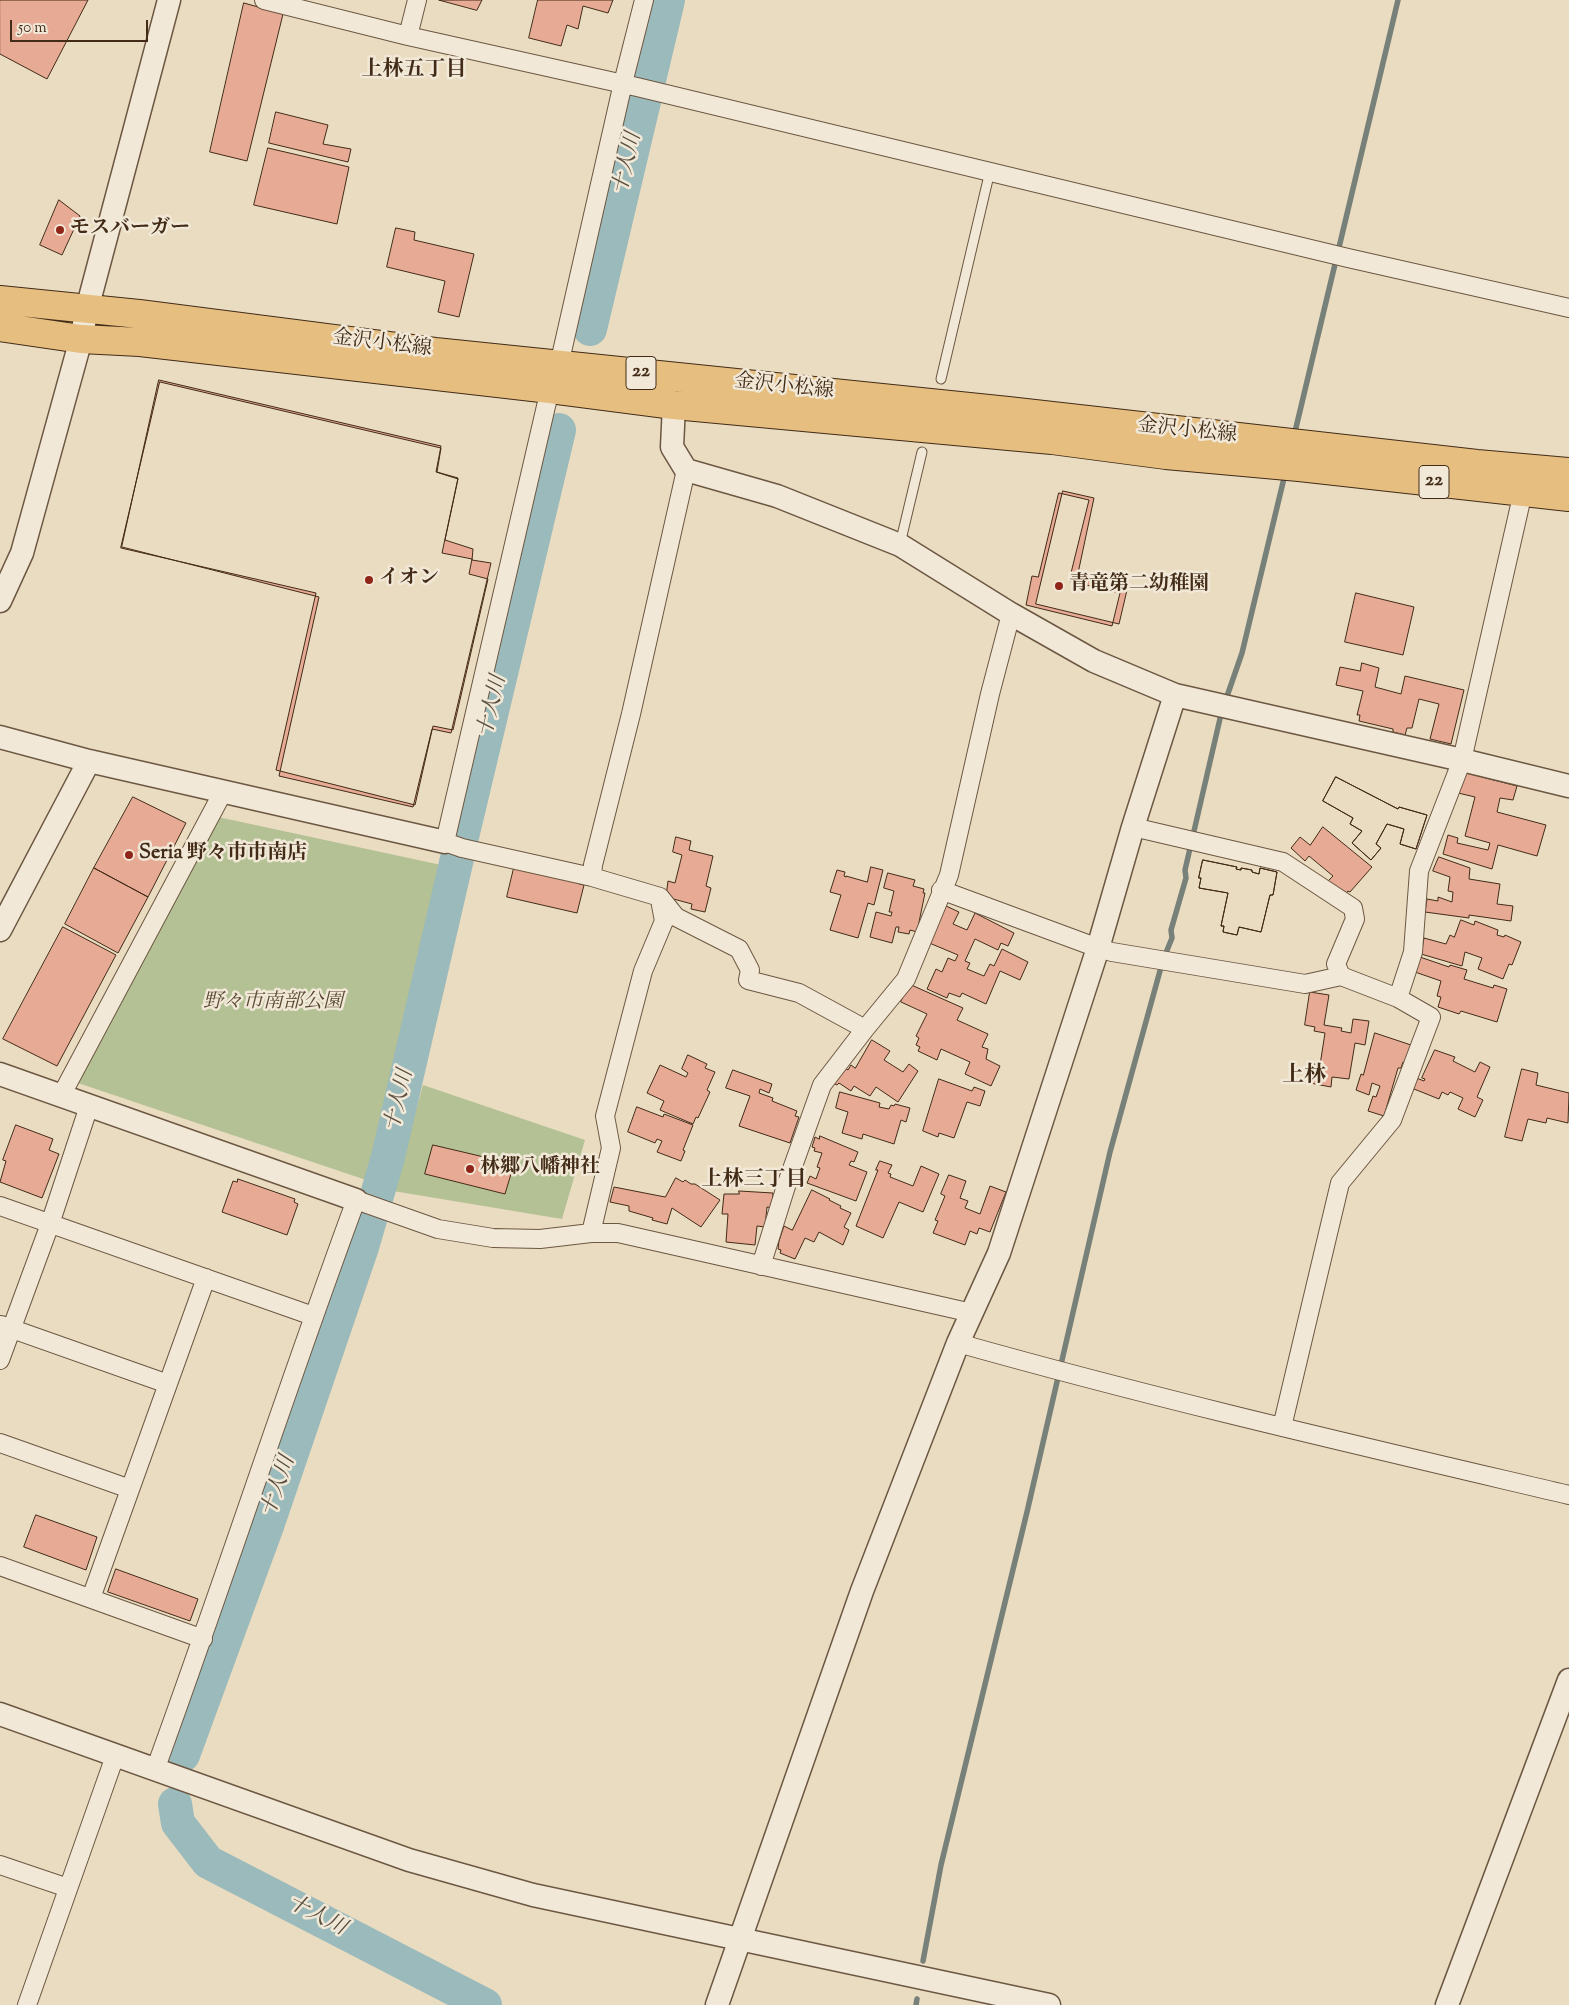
<!DOCTYPE html>
<html>
<head>
<meta charset="utf-8">
<style>
	body { margin:0 }
	#map { position:relative; width:1569px; height:2005px; overflow:hidden; background:#eadcc1; font-family:"Sorts Mill Goudy",serif }
	canvas { display:block }
	.scale { position:absolute; left:10px; top:20px; width:138px; height:22px; box-sizing:border-box; border:2px solid #422b17; border-top:0; padding-left:6px; font-size:15px; line-height:18px; white-space:nowrap; color:#422b17; -webkit-text-stroke:4px #f1e8d7; paint-order:stroke }
</style>
</head>
<body>
<div id="map">
<canvas width="1569" height="2005"></canvas>
<div class="scale">50 m</div>
</div>
<script>
const ctx = document.querySelector('canvas').getContext('2d');
ctx.lineJoin = 'round';
function paint(path, color) { ctx.fillStyle = color; ctx.fill(path, 'evenodd'); }
function trace(path, color, width, dash) { ctx.strokeStyle = color; ctx.lineWidth = width; ctx.lineCap = dash ? 'butt' : 'round'; ctx.setLineDash(dash || []); ctx.stroke(path); }
function drawText(font, color, halo, rows, align = 'center') {
  ctx.font = font + ' "Sorts Mill Goudy","Noto Serif JP",serif'; ctx.lineWidth = 5; ctx.setLineDash([]); ctx.textBaseline = 'middle'; ctx.strokeStyle = halo; ctx.fillStyle = color; for (const [text, x, y, turn = 0] of rows) {
    ctx.save(); ctx.translate(x, y); ctx.rotate((+turn || 0) * Math.PI / 180); ctx.textAlign = isNaN(turn) ? turn : align; if (halo) ctx.strokeText(text, 0, 0); ctx.fillText(text, 0, 0); ctx.restore();
  }
}
const green = new Path2D(`
	M218,817l228,49 -74,316 -294,-99z
	M423,1085l162,55 -23,79 -169,-28z`);
const stream = new Path2D(`
	M1294,436l104,-436
	M1225,702l17,-49 43,-179
	M923,1961l18,-96 86,-353 83,-360 53,-192 9,-22 -1,-8 15,-52 -1,-8 37,-160
	M916,2005l1,-6`);
const river = new Path2D(`
	M590,329l78,-329
	M183,1755l84,-229 95,-279 26,-90 74,-320 97,-407
	M175,1804l3,19 30,39 277,143`);
const building = new Path2D(`
	M0,0h88l-41,79 -47,-25z
	M439,0h43l-5,10z
	M538,0h75l-5,13 -25,-7 -5,23 -11,-4 -6,21 -32,-8z
	M244,3l39,11 -36,147 -37,-9z
	M276,112l52,13 -5,19 28,5 -3,13 -79,-19z
	M268,148l81,19 -12,57 -83,-19z
	M59,200l21,16 -18,39 -22,-10z
	M396,228l19,4 -1,8 60,14 -15,63 -21,-5 7,-31 -58,-14z
	M159,380l282,66 -5,26 22,7 -13,61 28,9 -1,11 19,3 -40,170 -19,-4 -19,78 -134,-31 40,-179 -197,-50z
	M160,382l281,66 -4,24 21,6 -16,75 30,6 -3,15 19,5 -35,151 -20,-4 -18,79 -139,-35 40,-177 -195,-45z
	M1063,491l31,7 -17,80 50,12 -8,34 -83,-20z
	M1059,493l30,7 -20,81 51,12 -8,33 -86,-21 6,-29 6,1z
	M1356,593l58,14 -11,48 -58,-13z
	M1362,663l17,5 -4,19 26,7 4,-18 59,14 -13,54 -21,-5 9,-35 -20,-5 -7,29h-5l-2,7 -12,-3v-3l-34,-8 1,-6h-3l6,-24 -27,-6 4,-18 20,4z
	M1459,771l58,15 -4,14 -13,-2 -3,14 49,13 -9,31 -39,-11 -6,24 -49,-15 5,-19 10,3 -1,5 31,7 2,-7 -25,-7 10,-39 -21,-5z
	M1336,777l62,32 1,-2 28,8 -11,34 -16,-5 4,-15 -17,-5 -11,20 5,4 -10,12 -19,-17 10,-12 -12,-7 3,-6 -30,-17z
	M1336,777l62,32 1,-2 28,8 -11,34 -16,-5 4,-15 -17,-5 -11,20 5,4 -10,12 -19,-17 10,-12 -12,-7 3,-6 -30,-17z
	M133,797l53,26 -38,74 -54,-29z
	M1323,827l49,40 -22,25 -2,-1 -4,5 -17,-14 6,-6 -24,-20 -4,5 -14,-13 9,-11 10,8z
	M676,837l15,4 -2,9 24,6 -7,30 5,2 -6,24 -14,-3 1,-5 -26,-7 2,-16 7,2 7,-28 -9,-3z
	M1439,857l31,11 -1,11 31,5 -3,20 16,2 -2,15 -42,-6v3l-44,-6 2,-13 11,2v-4l14,5 1,-10 -5,-1 2,-14 -17,-6z
	M1203,860l34,7 -1,2 5,1v-2l11,2v2l7,2 1,-6 17,4 -4,23h-3l-9,37 -22,-5 -2,8 -14,-3 1,-6h-3l7,-33 -29,-5 2,-10h-2z
	M1203,860l34,7 -1,2 5,1v-2l11,2v2l7,2 1,-6 17,4 -4,23h-3l-9,37 -22,-5 -2,8 -14,-3 1,-6h-3l7,-33 -29,-5 2,-10h-2z
	M871,867l12,3 -9,35 -6,-2 -10,35 -28,-8 11,-35 -11,-3 7,-22 8,2 -1,4 2,1v-1l21,6z
	M94,868l54,29 -30,56 -53,-29z
	M514,868l66,14 -1,2 5,1 -7,28 -70,-16z
	M888,873l27,7 -2,6 11,3 -1,4h2l-8,39 -7,-2 -1,4 -11,-2 1,-5h-3l-4,16 -22,-6 6,-25 15,4 1,-4h-3l5,-21 -10,-3z
	M944,905l15,7 -6,12 14,6 8,-17 39,20 -6,13 -7,-3 -3,7 -23,-11 -10,22 5,2 -3,6 17,7 6,-12 4,2 8,-17 26,13 -8,18 -20,-9 -14,33 -24,-11 -2,4 -11,-4 -2,5 -20,-9 9,-20 6,3 6,-14 7,3 3,-6 -31,-13z
	M1461,920l13,5 1,-4 23,9 -1,5 7,2 1,-2 16,7 -9,23 -3,-1 -6,15 -25,-10 4,-11 -17,-6 -3,14 -41,-12 3,-16 22,6 4,-9 4,2z
	M63,927l53,28 -59,111 -54,-27z
	M1417,956l32,11 1,-2 17,5 -3,9 29,9 1,-3 13,4 -10,33 -36,-11 -2,3 -21,-7 3,-10 -4,-1 4,-15 -29,-10z
	M909,984l54,24 -6,12 31,14 -6,13 6,2 -2,10 14,7 -9,20 -26,-12 5,-12 -29,-13 -4,11 -19,-9 2,-4 -4,-2 3,-7 -3,-2 11,-22 -26,-12z
	M1310,992l19,3 -5,30 18,3 -1,3 10,2 2,-14 16,2 -4,24 -10,-2 -6,36 -17,-2 -1,10 -26,-5 3,-19 12,2 5,-32 -11,-2 1,-4 -10,-2z
	M1375,1033l36,12 -6,17h-2l-2,6h-3l-14,48 -16,-5 5,-15 3,1 4,-11 -8,-3 -3,12 -13,-5 5,-16 2,1z
	M872,1040l18,11 -6,9 19,12 6,-8 9,7 -20,31 -22,-15 -6,9 -16,-10 -3,5 -12,-8 -2,2 -6,-3 11,-16 6,4 3,-5 4,3z
	M1435,1050l20,7 -2,4 22,11 5,-10 10,5 -13,30 6,3 -8,17 -17,-8 5,-11 -13,-6 -2,3 -6,-3 -3,7 -30,-12 5,-10 10,4 1,-2 -3,-1z
	M688,1055l19,9 -2,4 10,4 -8,18 3,2 -12,26 -2,-1 -3,7 -33,-14 4,-9 -17,-8 13,-28 26,12 2,-4 -6,-4z
	M1522,1069l16,4 -2,12 33,8 -1,30 -21,-5 -1,5 -18,-4 -6,22 -17,-4z
	M733,1070l39,14 -3,9 -9,-4 -1,4 14,5 -1,3 25,10 -2,5 4,1 -9,26 -51,-17 11,-30 -24,-8z
	M939,1079l33,12 2,-4 11,4 -5,15 -13,-4 -13,36 -15,-5 -1,4 -15,-6z
	M840,1092l40,11 -1,4 10,2 2,-4 3,1 1,-2 15,4 -4,14 -5,-2 -7,24 -31,-10 -1,5 -20,-6 6,-21 -12,-4z
	M637,1107l26,10 1,-3 29,11 -10,25 2,1 -4,10 -24,-9 5,-11 -5,-2 -2,4 -27,-11z
	M16,1125l37,14 -4,11 10,4 -17,44 -42,-16 6,-21 -3,-1z
	M820,1136l38,16 -4,10 -3,-1 -2,4 18,7 -11,29 -49,-18 3,-7 6,3 4,-11 -3,-1 5,-14 -8,-2 1,-3 -3,-1 3,-10 4,2z
	M433,1145l81,19 -9,30 -80,-20z
	M880,1161l12,4 -4,8 3,1 -1,3 23,9 8,-20 18,8 -16,38 -24,-10 -16,36 -27,-12 22,-56h-2z
	M949,1175l17,6 -6,17 8,3 -3,7 15,6 10,-28 16,6 -16,40 -11,-4 -2,6 -7,-3 -5,14 -32,-12 5,-12 -3,-1 10,-24 -4,-2z
	M676,1178l7,4 2,-2 6,4h4l25,16 -19,27 -29,-19 -5,16 -15,-4 1,-2 -24,-7v-5l-19,-4 4,-15 51,10z
	M238,1179l57,20 -1,3 4,2 -11,31 -65,-23 11,-31 4,1z
	M812,1190l18,9 -1,1 12,6 -1,2 11,5 -7,14 5,3 -6,15 -24,-13 -5,10 -9,-4 -10,21 -15,-6 1,-3 -3,-1 1,-8 5,-15 8,4z
	M739,1191l34,2 -1,15 -5,-1 -2,20 -8,-1 -2,19 -29,-3 2,-28h-6l2,-20h15z
	M36,1515l61,22 -11,33 -62,-23z
	M116,1569l82,30 -8,22 -82,-29z`);
const service = new Path2D(`
	M941,379l49,-208
	M900,544l22,-92`);
const minor = new Path2D(`
	M264,0l144,36 229,51 711,171 221,50
	M408,36l9,-36
	M559,365l64,-282 21,-83
	M550,389l-105,453 17,6 130,29 68,20 16,20 63,32 11,21 -2,10 51,13 66,36
	M1133,827l150,35 70,46 2,11 -19,45 5,12
	M592,877l1,-12 38,-151 55,-244
	M941,890l157,58 14,4 193,32 36,-8 57,22 33,19 -39,103 -52,63 -58,244
	M1398,998l15,-46 6,-81 43,-111 61,-268
	M61,1096l162,-304
	M0,1206l313,110
	M591,1233l20,-85 -6,-32 38,-145 21,-50 -4,-21
	M761,1266l26,-83 35,-98 43,-56 41,-50 43,-104 41,-181 21,-80
	M1,1325l167,59
	M958,1343c202,57 407,104 611,152
	M0,1360l50,-136 39,-118
	M0,1443l130,46
	M0,1566l203,73
	M91,1598l115,-320
	M155,1770c69,-189 131,-381 201,-570l82,29 55,9 47,1 51,-6h27l354,80
	M0,1865l68,23
	M27,2005l88,-249`);
const tertiary = new Path2D(`
	M674,405l-2,42 14,23 91,26 123,49 111,69 83,47 81,34 287,65 107,26
	M0,601l22,-48 59,-214 6,-30 82,-309
	M0,737l89,24
	M0,930l89,-169 356,81
	M0,1074l356,126
	M0,1714l409,146 124,35 516,110
	M717,2005l145,-414 96,-248 41,-90 99,-305 35,-121 42,-132
	M1447,2005l122,-325`);
const primary = new Path2D(`
	M0,300l139,14 296,38 573,59 469,53 92,8
	M0,327l81,12 59,3 410,47 124,16 378,35 114,15 133,12 270,30`);
const markers = [
	[60,230,5,"#8f2418"],
	[369,580,5,"#8f2418"],
	[1059,586,5,"#8f2418"],
	[129,855,5,"#8f2418"],
	[470,1169,5,"#8f2418"]
];
const shields = [
	[641,373,30],
	[1434,482,30]
];
const shieldNames = [
	["22",641,373],
	["22",1434,482]
];
const poiNames = [
	["モスバーガー",70,230],
	["イオン",379,580],
	["青竜第二幼稚園",1069,586],
	["Seria 野々市市南店",139,855],
	["林郷八幡神社",480,1169]
];
const streetNames = [
	["金沢小松線",382,345,7],
	["金沢小松線",784,388,6],
	["金沢小松線",1187,432,6]
];
const parkNames = [
	["野々市南部公園",273,1004]
];
const neighbourhoodNames = [
	["上林五丁目",414,71],
	["上林三丁目",754,1181]
];
const waterNames = [
	["十人川",629,164,-77],
	["十人川",494,707,-77],
	["十人川",401,1101,-77],
	["十人川",280,1487,-71],
	["十人川",316,1917,27]
];
const quarterNames = [
	["上林",1304,1077]
];
paint(green, '#b4c195');
trace(stream, '#778179', 5.5);
trace(river, '#9ababb', 34);
paint(building, '#e7aa95');
trace(building, '#422b17', 1);
trace(service, '#6c5742', 11);
trace(minor, '#6c5742', 20);
trace(tertiary, '#6c5742', 25);
trace(primary, '#422b17', 30);
trace(service, '#f1e8d7', 9);
trace(minor, '#f1e8d7', 18);
trace(tertiary, '#f1e8d7', 22);
trace(primary, '#e5be80', 28);
for (const [x, y, r, color] of markers) { const dot = new Path2D(); dot.arc(x, y, r, 0, 2 * Math.PI); ctx.fillStyle = color; ctx.fill(dot); trace(dot, '#f1e8d7', 2); }
for (const [x, y, w] of shields) { const box = new Path2D(); box.roundRect(x - w / 2, y - 16.5, w, 33, 4); ctx.fillStyle = '#f1e8d7'; ctx.fill(box); trace(box, '#422b17', 1); }
drawText('bold 19px', '#422b17', null, shieldNames);
drawText('bold 20px', '#422b17', '#f1e8d7', poiNames, 'left');
drawText('20px', '#422b17', '#f1e8d7', streetNames);
drawText('italic 20px', '#594930', '#f1e8d7', parkNames);
drawText('bold 21px', '#422b17', '#f1e8d7', neighbourhoodNames);
drawText('italic 21px', '#584f40', '#f1e8d7', waterNames);
drawText('bold 22px', '#422b17', '#f1e8d7', quarterNames);
</script>
</body>
</html>
